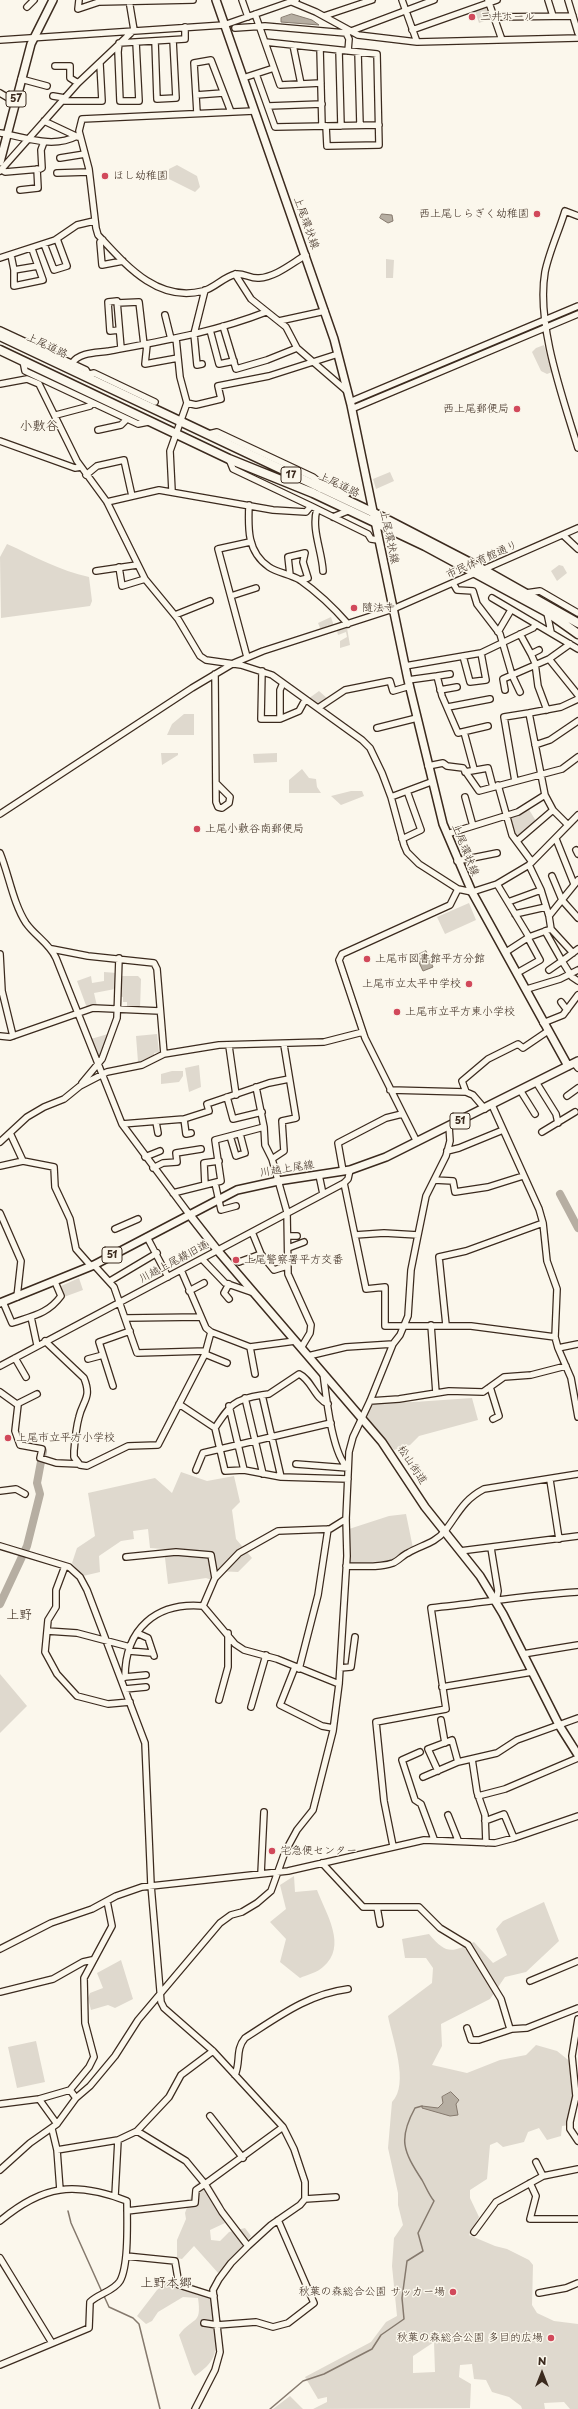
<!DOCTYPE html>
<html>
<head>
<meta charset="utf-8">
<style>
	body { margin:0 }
	#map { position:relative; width:578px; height:2409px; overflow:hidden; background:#fbf7ec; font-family:"Playpen Sans",sans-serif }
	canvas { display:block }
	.north { position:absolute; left:522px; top:2353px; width:40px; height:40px; -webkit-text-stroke:3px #fbf7ec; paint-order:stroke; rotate:0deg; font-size:11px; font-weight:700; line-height:16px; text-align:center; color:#3b2a1e }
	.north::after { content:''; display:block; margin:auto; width:14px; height:18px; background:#3b2a1e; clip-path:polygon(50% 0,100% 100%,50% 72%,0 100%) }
</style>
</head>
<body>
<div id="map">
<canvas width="578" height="2409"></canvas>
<div class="north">N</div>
</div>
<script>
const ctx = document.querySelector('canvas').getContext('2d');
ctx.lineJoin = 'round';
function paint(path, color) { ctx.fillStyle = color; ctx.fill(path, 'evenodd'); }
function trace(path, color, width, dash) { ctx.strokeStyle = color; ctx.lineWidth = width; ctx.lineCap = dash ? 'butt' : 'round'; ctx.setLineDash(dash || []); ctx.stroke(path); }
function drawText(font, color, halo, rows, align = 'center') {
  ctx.font = font + ' "Playpen Sans","Klee One",sans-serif'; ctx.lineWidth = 3; ctx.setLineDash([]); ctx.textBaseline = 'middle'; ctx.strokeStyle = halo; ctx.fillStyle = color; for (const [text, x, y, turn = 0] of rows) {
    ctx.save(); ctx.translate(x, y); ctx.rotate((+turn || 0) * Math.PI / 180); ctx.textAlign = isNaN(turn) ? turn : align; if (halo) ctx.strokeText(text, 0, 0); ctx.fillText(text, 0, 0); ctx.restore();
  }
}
const green = new Path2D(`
	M488,6l4,12 -13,5 -4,-12z
	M177,165l20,11 3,11 -5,5 -26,-13v-10z
	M386,259l8,1 -1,18h-7z
	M544,345l8,27 -5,2 -6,-3 -9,-19 4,-4z
	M390,472l4,9 -18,8 -3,-10z
	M7,544c27,12 53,27 82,33l3,24 -2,5 -89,12 -1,-61z
	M559,565l4,1 4,7 -10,8 -6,-10z
	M331,617l3,9 -13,4 -3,-7z
	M347,628l3,17 -10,3v-7l7,-4 -1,-5 -8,3 -1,-4z
	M319,691l9,8 -9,7 -11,-7z
	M184,714h10v21h-27l5,-11z
	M161,753h17v2l-16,10z
	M277,753v9l-23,1 -1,-9z
	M302,769l7,9 7,1 1,8 4,6h-32v-13z
	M351,791h11l2,5 -23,9 -10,-9z
	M528,808l8,13 -20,16 -4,-4 -3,-17z
	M469,903l7,17 -31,14 -8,-17z
	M104,972l13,1 -2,16 -21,4 3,13 -10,2 -10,-27 14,-5 1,7 12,-2z
	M119,976h19l3,3 -1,30 -13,-2v-5h-4v-5l-5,-1z
	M108,1034l-9,26 -8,-21z
	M157,1034l2,18 -5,1v4h-4v3l-12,2 -2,-26z
	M199,1065l2,22 -12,5 -4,-24z
	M172,1071h11v5l-4,6 -18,2v-10z
	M79,1278l4,12 -19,7 -3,-11z
	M472,1398l6,22 -59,16 -9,9 -16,5 -29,-34 9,-13 40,-1z
	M181,1472l26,9 27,-5 6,26 -8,8 4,29 16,19 -14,14 -21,-1 -5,9 -6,-2 -38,6 -4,-35 -14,-1 -2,-19 -15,2 1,8 -13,2 -22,15 1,16 -17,4 -11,-13 5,-15 18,-12 -7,-43 67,-15 17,15z
	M406,1514l7,34 -21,13 -42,2 -1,-34 40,-13z
	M0,1674l27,32 -27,27z
	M294,1876l1,16 22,-2c9,24 31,56 6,77 -5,5 -16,8 -23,11l-20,-16 6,-23 -16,-17 16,-13 -6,-24z
	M544,1902l15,39 -33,31 -21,5 -15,22 -49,25 1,22 -10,19 35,8 33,-13 26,-5 10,-10 21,6 15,12 3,29 -5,33 -8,1 -1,10 -14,4 -8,-12 -11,4 -4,10 -21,5 -6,-5 -7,3 -3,34 -17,11v8l9,19 -10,18 26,11 12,3 22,11 4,5 -1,40 5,8 17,8 24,3v85h-8l-6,-7 -20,1 1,6h-23l-1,-3 -12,-9 -17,-5 -6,-12 -12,-1 -2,-15 -12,1 -1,12 12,7 -1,24 -157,1 14,-7v-5l-9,2 -13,-22 66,-35 15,-20 11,-6 -5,-50 2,-28 9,-13 -5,-20v-12l-10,-45 4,-46c18,-18 0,-64 -4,-86l44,-33 1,-15 -7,-10h-21l-3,-19 27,-5c17,20 22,19 45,8l19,21 14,-8 -11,-26 7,-8zM434,2342l1,30 -22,1v-17z
	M121,1960l12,39 -18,9 -7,-3 -17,5 -3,-12 2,-5 13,-5 -6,-15z
	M36,2041l9,41 -28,6 -9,-41z
	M206,2177l17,28 -2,12 4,6 -15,7 1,10 9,1 9,-9 16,-4 6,8 -32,38 -25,-28 -12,13 -5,-1v-18l9,-21 -1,-6 10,-28z
	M184,2281l25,10c3,16 11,49 5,64 -3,9 -11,15 -19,21l-3,-4 -13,-37c14,-19 23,-9 19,-37l-15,-1 -25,15 -6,9 -6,3 -9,-8 20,-26 10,-8z
	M290,2396l13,13h-30z`);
const water = new Path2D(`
	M292,14l20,6 7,5 -38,-3v-4z
	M382,214l10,1 1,6 -5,2 -8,-5z
	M426,951l7,16 -10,4 -7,-15z
	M451,2092l8,8 -3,4 2,11 -8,1 -28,-8v-2l16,2 5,-5 -1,-6z`);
const stream = new Path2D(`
	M68,2211l3,12 31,69
	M104,2296l5,11 24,11 6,6 21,85
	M270,2409l33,-28 21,-7 48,-25 9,-14 23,-16 -2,-21 5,-37 16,-10 -5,-18 16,-32c-5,-6 -8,-14 -12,-21 -19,-29 -24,-41 -7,-72l7,-2`);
const river = new Path2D(`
	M560,1194l18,34
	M0,1604l27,-58 13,-52 -3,-11 6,-32`);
const minor = new Path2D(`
	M79,0l-1,9 21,-7 94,-2
	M242,0l6,17
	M402,0l15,42
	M488,0l14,40
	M548,0l5,16
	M568,0l10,33
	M292,2l24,10 42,23 59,7 161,-4
	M27,7l7,-7
	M324,16l48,-16
	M495,17l78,-1
	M235,28l30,-2 81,7 88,-33
	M412,30l85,-30
	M346,33l3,6 -1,12
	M0,40l224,-15 72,-25
	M155,41l2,58 19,-1 -3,-58
	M136,42l3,59h-19l-2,-49 1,-9 66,-4v-12
	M265,42l112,12 2,91 -52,1 -1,-20
	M293,45l8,39
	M320,48l2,78
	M339,50l2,76
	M358,52l2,73
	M55,66h15v12l8,5
	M274,68l6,17 41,-2
	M256,74l19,53 104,-2
	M243,78l31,-10 -19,-54
	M21,79l26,7
	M0,93l15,9
	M196,95l27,-2
	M53,96l12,2
	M63,101h39l-2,-37
	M268,106l54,-2
	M254,111l-172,8 -3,12 10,38 7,59 2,7c27,29 59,68 105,56 12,-3 20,-14 33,-17 8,-1 15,5 23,4 17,-1 33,-15 47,-23
	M197,113l-3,-50 17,-3 20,52
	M44,121l34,16
	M0,133c25,4 52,16 77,3
	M60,158l25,-4
	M2,170l3,2 35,-3 2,-1 -1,-18 3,-8
	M0,171l78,-88 56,-53 -5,-30
	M57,173l32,-1
	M20,190l18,-2 -1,-19
	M578,216l-13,-5c-6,20 -16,41 -20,61 -9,53 18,126 33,176
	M103,240l-3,2 2,23 21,-4
	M44,244l10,26 13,-4 -10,-27
	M11,255l3,15v16l29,-6 -11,-31
	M0,258l55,-18 22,-15 17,-4
	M14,270l24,-4
	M235,274l16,25 35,28 11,21 51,44
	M117,303l22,-1 5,43
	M578,306l-226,95 -1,4 3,3 224,-94
	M165,315l6,24
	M279,321l46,-10
	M223,326l13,43 31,-9 30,-12
	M0,330l86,40 5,9
	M119,330l-9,1 -2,-29 9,-1 4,47
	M210,330l9,34 15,-3
	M147,345l-2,19 33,-6
	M23,361l2,10 113,53 10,-2
	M72,363c8,-11 24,-10 37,-12 53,-10 106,-19 157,-39
	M202,364l-5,1 -3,-31 11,-44
	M90,374l4,-1 61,29
	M0,384l27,-5 12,5 38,77 30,41 38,77 33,40 22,37 6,4 35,5 31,10 90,65 8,8 12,25 9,24 13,48 3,7 12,12 39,25 14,3 25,-8 32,-19 49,-50
	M187,403l9,2 25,-6 -3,-13 51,-10 69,-22
	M56,415l34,-9 2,-3
	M98,430l23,-5 6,-6
	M209,434l8,-2 96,45 5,4 2,8
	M0,441l75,27 6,-1
	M229,459l4,10 78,37
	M86,475l11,-9 27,-6 8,36
	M319,483h5l23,11
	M172,491l-2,-40 17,-48 -7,-26 -4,-39
	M107,502l52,-12 114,20 33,2 5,-6 57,28 3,5 7,1
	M249,505c-1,23 -2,47 20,62 9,6 21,7 31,13 17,12 34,28 48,44
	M317,509c-6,20 5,42 6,62
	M333,517l17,-7
	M563,535l15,14
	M119,567l3,19 23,-7
	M96,571l41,-6
	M290,575l-2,-18 17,-4 -2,9 5,16 -8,2
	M453,583l4,7 16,1 4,13 23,30 12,41 8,17
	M526,593l14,-2 38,22
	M231,596l25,-8
	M492,598l86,51
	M547,613l4,19
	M175,615l35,-14
	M498,632l13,-22
	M520,634l11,20 8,-4
	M531,654l4,9 3,23 9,24
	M463,656l7,26 16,-2 -5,-27
	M247,657l-29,-108 32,-7
	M549,659l29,36
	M405,666l76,-13 52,-25 3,-4
	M262,671l-1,48h19l19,-8 6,-11
	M215,674l1,128 2,5 4,1 7,-5 1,-6 -14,-14
	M437,676l13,-2
	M408,680l29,-4 5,20 16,37 30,-7
	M440,690l17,-3
	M505,690l-2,-11 46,-20 21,-15
	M448,707l42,-8
	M318,708l27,-18 45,-9 3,10 17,-5
	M280,719v-29l3,-7
	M377,728l40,-10
	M464,732l10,37
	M535,745l15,-5 28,-19
	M428,766l15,-3 4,3 16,2 16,23 83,-22 16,-12
	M465,772l23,-4 5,19
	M515,781l-11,-64 25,-4
	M498,785l14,50 20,27
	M391,797l40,-15
	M465,797l8,29
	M0,814l192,-126 42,-25 29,-12 130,-42 185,-81
	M568,825l-15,-15 -8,-15 -16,-82 32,-6 17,-8
	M447,834l71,-22 27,-17
	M402,839l19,-9 -14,-39
	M556,839l18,45
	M517,841l36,-31
	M576,850l2,4
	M0,853c9,22 13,50 26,70 9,13 23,20 30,35l66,166 67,90
	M457,861l40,-8
	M529,865l12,25 8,26
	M552,876l10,24 16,18
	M497,884l32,53
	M508,902l33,-12
	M515,914l31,-7
	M545,931l17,30 -13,9
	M52,949l36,7 66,7 3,6 7,85 55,-9 105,-3 39,-10
	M578,949l-16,12 10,16 6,4
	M506,952l23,-15 22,-8
	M573,953l-22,-24 -2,-13 29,-36
	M0,954l2,37 11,45
	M517,973l23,-13 -12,-22
	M527,989l33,-10 18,-9
	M561,1002l6,8
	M543,1023l20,-8 15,-20
	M0,1036l10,1 83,-29 67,3
	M229,1046l7,49
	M574,1063l4,5
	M536,1082l20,32 2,9
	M82,1083l20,-24 15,-41 2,-60
	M256,1087l8,40 1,18 7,14 15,53 1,62 23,51 -1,8 -9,15
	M390,1090l76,2 7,3 12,14
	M520,1090l15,24
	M466,1092l-4,-11 26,-22 30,-15 5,4 25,-17
	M567,1096l11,-8
	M227,1097l6,22 29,-7
	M492,1105l47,104 4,14 4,38 10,28 -2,48 3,11 20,-4
	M184,1119l2,15 5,-1
	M156,1122l2,11
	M122,1124l62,-5 25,-8 -2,-7 62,-21 20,-4
	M542,1132l33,-20
	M10,1133l13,28
	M230,1136l6,20 9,-3 -5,-19
	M0,1142l27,-25 17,-10 20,-8 16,-13 27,-14 35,-7 22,-11
	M417,1142l-52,-104 -26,-78 3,-6 108,-49 8,-16
	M447,1151l12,-3 44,-18
	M145,1157l15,-6
	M272,1159l12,-8 -2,-30 14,-3 -12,-73
	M0,1166l23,-5 31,6 1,20 15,32 6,30 15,17
	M153,1168l10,-5 14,-1 -1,-9 25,-4
	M343,1171l-5,-28 48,-25 16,-4
	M319,1175l4,19
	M434,1180l19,1 2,11 33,-5 35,-11
	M215,1183l6,27 15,-4
	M344,1183l22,106 19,-2v39h86l84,11
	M205,1185l-1,-22 15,-2
	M173,1193l48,-12 -6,-41 49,-13
	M0,1213l21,48 -4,36
	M115,1229l23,-10
	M252,1232l9,22 13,16 13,-4
	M355,1235l29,-2 34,2
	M288,1236h9
	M147,1237l21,40
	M288,1248l16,-6
	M202,1259l23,24 29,10
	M239,1262l22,-8
	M94,1265l20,22 23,66 69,-2
	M181,1270l25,58 5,4 39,15 45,-6
	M110,1281l47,-28
	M229,1284l-5,9 5,6
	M189,1291l15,-8
	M3,1302l9,21c20,-7 36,-9 49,-27l-6,-14
	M31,1317l6,28
	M126,1318l75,-1
	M431,1325l5,68
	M446,1325l-7,-68 27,-6 77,-28
	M45,1341l39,37c8,20 -1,22 -5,39 -3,11 -4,22 -5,34v6l6,8 7,1 41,-20 30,-1 47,-91 6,-22
	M250,1347l5,27
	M558,1348l13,30 7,39
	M205,1354l22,9
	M308,1356l38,-9 47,-3
	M15,1358l11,19
	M88,1359l15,-4
	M0,1366l344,-183 4,-4 2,-9
	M323,1373c3,22 9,82 25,95
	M113,1386l-14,-44 31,-11
	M490,1387l9,29 -6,3
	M0,1392l18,13 -3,26 5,14 22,4 -2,9 16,5 23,1
	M245,1398l18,76
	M370,1401l29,-2 50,-8 34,1 21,-15 27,-2 35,-9
	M17,1404l20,-10
	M179,1404l36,24 10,43 19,-1 37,7 67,2
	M229,1406l15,64
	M215,1428c15,-23 19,-29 47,-33
	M296,1464l52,4
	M196,1470l7,-17 128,-30
	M281,1477l-19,-82 7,-1 30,-20c13,6 15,24 29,30
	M550,1480l9,59
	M0,1491l16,-2 9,5
	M0,1546l69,21 11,10 7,13 58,153 6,142 10,117 3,6 49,43 70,76 11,22 11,33v17l-5,6 -29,20 -23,21 -17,17 -12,16 -6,11 7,62 -5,18 -20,39
	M491,1548l7,43 -2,10
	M460,1551l118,-15
	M126,1557l50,-5 35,3 4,23
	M65,1566l-9,24v17l-8,13 -3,32 12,22 20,22 31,8 22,-2
	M346,1566c15,0 33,2 47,-3 5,-2 10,-8 15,-10 13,-8 26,-9 37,-22 13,-17 18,-31 39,-42l94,-15
	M203,1606l12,-28 24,-25 39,-22 52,-2 16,-10
	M47,1631l30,2 53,14
	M137,1633l11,5 6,18
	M129,1651l23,2
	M523,1654l55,-9
	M295,1667l-15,38 42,21 11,2
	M340,1668l11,-1 4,-30
	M299,1669l19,-74 10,-66
	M125,1677l21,-2
	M122,1679l3,-2c0,-48 31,-75 78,-71l32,38 9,6 33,9 62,25
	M442,1687l90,-15
	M125,1689l21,-2
	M219,1700l9,-33v-34
	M251,1707l15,-52
	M441,1720l4,23
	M420,1752l-18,8 13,40 6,4 13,35
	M472,1759l5,33 8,23 1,28
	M438,1771l-10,-22 24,-9 6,22
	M423,1777l35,-15 39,-9 20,-13 61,-22
	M478,1796l27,-7 73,-31
	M448,1815l10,25
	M485,1821l19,-7 10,24
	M393,1846l-9,-45 -8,-79 70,-13 -15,-101c49,-5 98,-13 147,-16
	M322,1863l41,44h56l21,21 28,17 33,54 9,30
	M261,1874l3,-62
	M377,1907l3,17
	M0,1949l51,-26 41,-14 24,-13 26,-9 146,-16 136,-31 71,3 19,-5 64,-22
	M530,1981l48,-20
	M0,1992l53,-13 30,-17 9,-2
	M578,2019l-6,37 4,40 -6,26v7l8,12
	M467,2028l4,12h8l33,-11 15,-1 51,-20
	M235,2075c6,-14 0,-25 10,-37 33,-21 63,-44 103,-49
	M76,2098l-6,-8 19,-23 5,-10 -9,-34 -1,-45 28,-52 -5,-25
	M39,2099l31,-9
	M0,2104l39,-5 18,25
	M210,2116l33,42
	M52,2129l5,21 3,40
	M137,2131l49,30 19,23 78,-57
	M57,2150l61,-10 19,-9 32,-34 12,-22 32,-24
	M536,2162l7,14
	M0,2170l30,-27 27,-19 19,-26 14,-12 25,-30 23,-36 82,-97 11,-8 11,-3 15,-9 14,-12 14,-39 12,-22 16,-20 20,-79 6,-47 8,-128 -1,-37 3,-67 4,-15 17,-36 23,-57 7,-9 8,-19 3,-46 6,-30 9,-44 20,-40 4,-15 -1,-15
	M530,2183l6,13 -6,23h48
	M115,2196l3,-56
	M305,2199l31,-2
	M127,2211l68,-8 1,-13 9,-6 17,28 26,34
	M0,2221c43,-36 74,-40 127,-20 0,19 2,64 -7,80 -6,10 -22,13 -30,21l-1,26 -89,37
	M474,2232l22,-30 47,-26 35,-7
	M126,2256l49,5 4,24 35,11
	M0,2258l52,85
	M539,2293l27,-5 12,-5
	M204,2323l13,2 39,-3 17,5 15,-4 26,-20 -36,-83`);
const major = new Path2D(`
	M216,0l118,339 17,66 57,275 35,144 29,68 96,174
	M0,162l31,-118 22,-44
	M189,1214l29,37 164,191 43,65 55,69 23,38 56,111 19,30
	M0,1303l94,-38 143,-75 41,-9 72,-11 36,-13 192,-96`);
const highway = new Path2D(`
	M0,336l372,176 112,58 94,53
	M0,350l229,109 84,34 112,53 122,66 31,22`);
const markers = [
	[472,17,4,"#d1495b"],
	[105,176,4,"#d1495b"],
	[537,214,4,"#d1495b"],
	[517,409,4,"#d1495b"],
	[354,608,4,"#d1495b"],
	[197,829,4,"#d1495b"],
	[367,959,4,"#d1495b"],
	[469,984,4,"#d1495b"],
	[397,1012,4,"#d1495b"],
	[236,1260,4,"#d1495b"],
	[8,1438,4,"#d1495b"],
	[272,1851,4,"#d1495b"],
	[453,2292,4,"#d1495b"],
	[551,2338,4,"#d1495b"]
];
const shields = [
	[16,99,20],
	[291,475,20],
	[460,1121,20],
	[112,1255,20]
];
const shieldNames = [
	["57",16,99],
	["17",291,475],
	["51",460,1121],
	["51",112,1255]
];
const poiNames = [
	["三井ホール",480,17],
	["ほし幼稚園",113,176],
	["西上尾しらぎく幼稚園",529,214,"right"],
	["西上尾郵便局",509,409,"right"],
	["隨法寺",362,608],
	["上尾小敷谷南郵便局",205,829],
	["上尾市図書館平方分館",375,959],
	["上尾市立太平中学校",461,984,"right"],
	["上尾市立平方東小学校",405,1012],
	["上尾警察署平方交番",244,1260],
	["上尾市立平方小学校",16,1438],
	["宅急便センター",280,1851],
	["秋葉の森総合公園 サッカー場",445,2292,"right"],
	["秋葉の森総合公園 多目的広場",543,2338,"right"]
];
const streetNames = [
	["上尾環状線",306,223,70],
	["上尾道路",47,346,25],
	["上尾道路",339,485,25],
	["上尾環状線",389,537,78],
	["市民体育館通り",482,560,-24],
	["上尾環状線",465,850,68],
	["川越上尾線",287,1169,-9],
	["川越上尾線旧道",174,1262,-28],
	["松山街道",412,1465,57]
];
const quarterNames = [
	["小敷谷",39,426],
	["上野",19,1615],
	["上野本郷",166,2283]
];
paint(green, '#dfd9ce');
paint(water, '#b6aea2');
trace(water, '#85796d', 1);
trace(stream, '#85796d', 1.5);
trace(river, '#b6aea2', 8);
trace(minor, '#3b2a1e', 8);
trace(major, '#3b2a1e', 10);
trace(highway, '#3b2a1e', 11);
trace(minor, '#fbf7ec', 5.5);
trace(major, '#fbf7ec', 7);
trace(highway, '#fbf7ec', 8);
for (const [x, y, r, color] of markers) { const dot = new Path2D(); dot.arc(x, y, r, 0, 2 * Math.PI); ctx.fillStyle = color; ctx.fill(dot); trace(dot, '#fbf7ec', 1.5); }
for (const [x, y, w] of shields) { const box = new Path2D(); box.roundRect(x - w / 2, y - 8, w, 16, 3); ctx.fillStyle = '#fbf7ec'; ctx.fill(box); trace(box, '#3b2a1e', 1); }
drawText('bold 10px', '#3b2a1e', null, shieldNames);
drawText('11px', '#3b2a1e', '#fbf7ec', poiNames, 'left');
drawText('11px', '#3b2a1e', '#fbf7ec', streetNames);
drawText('13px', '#3b2a1e', '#fbf7ec', quarterNames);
</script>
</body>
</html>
